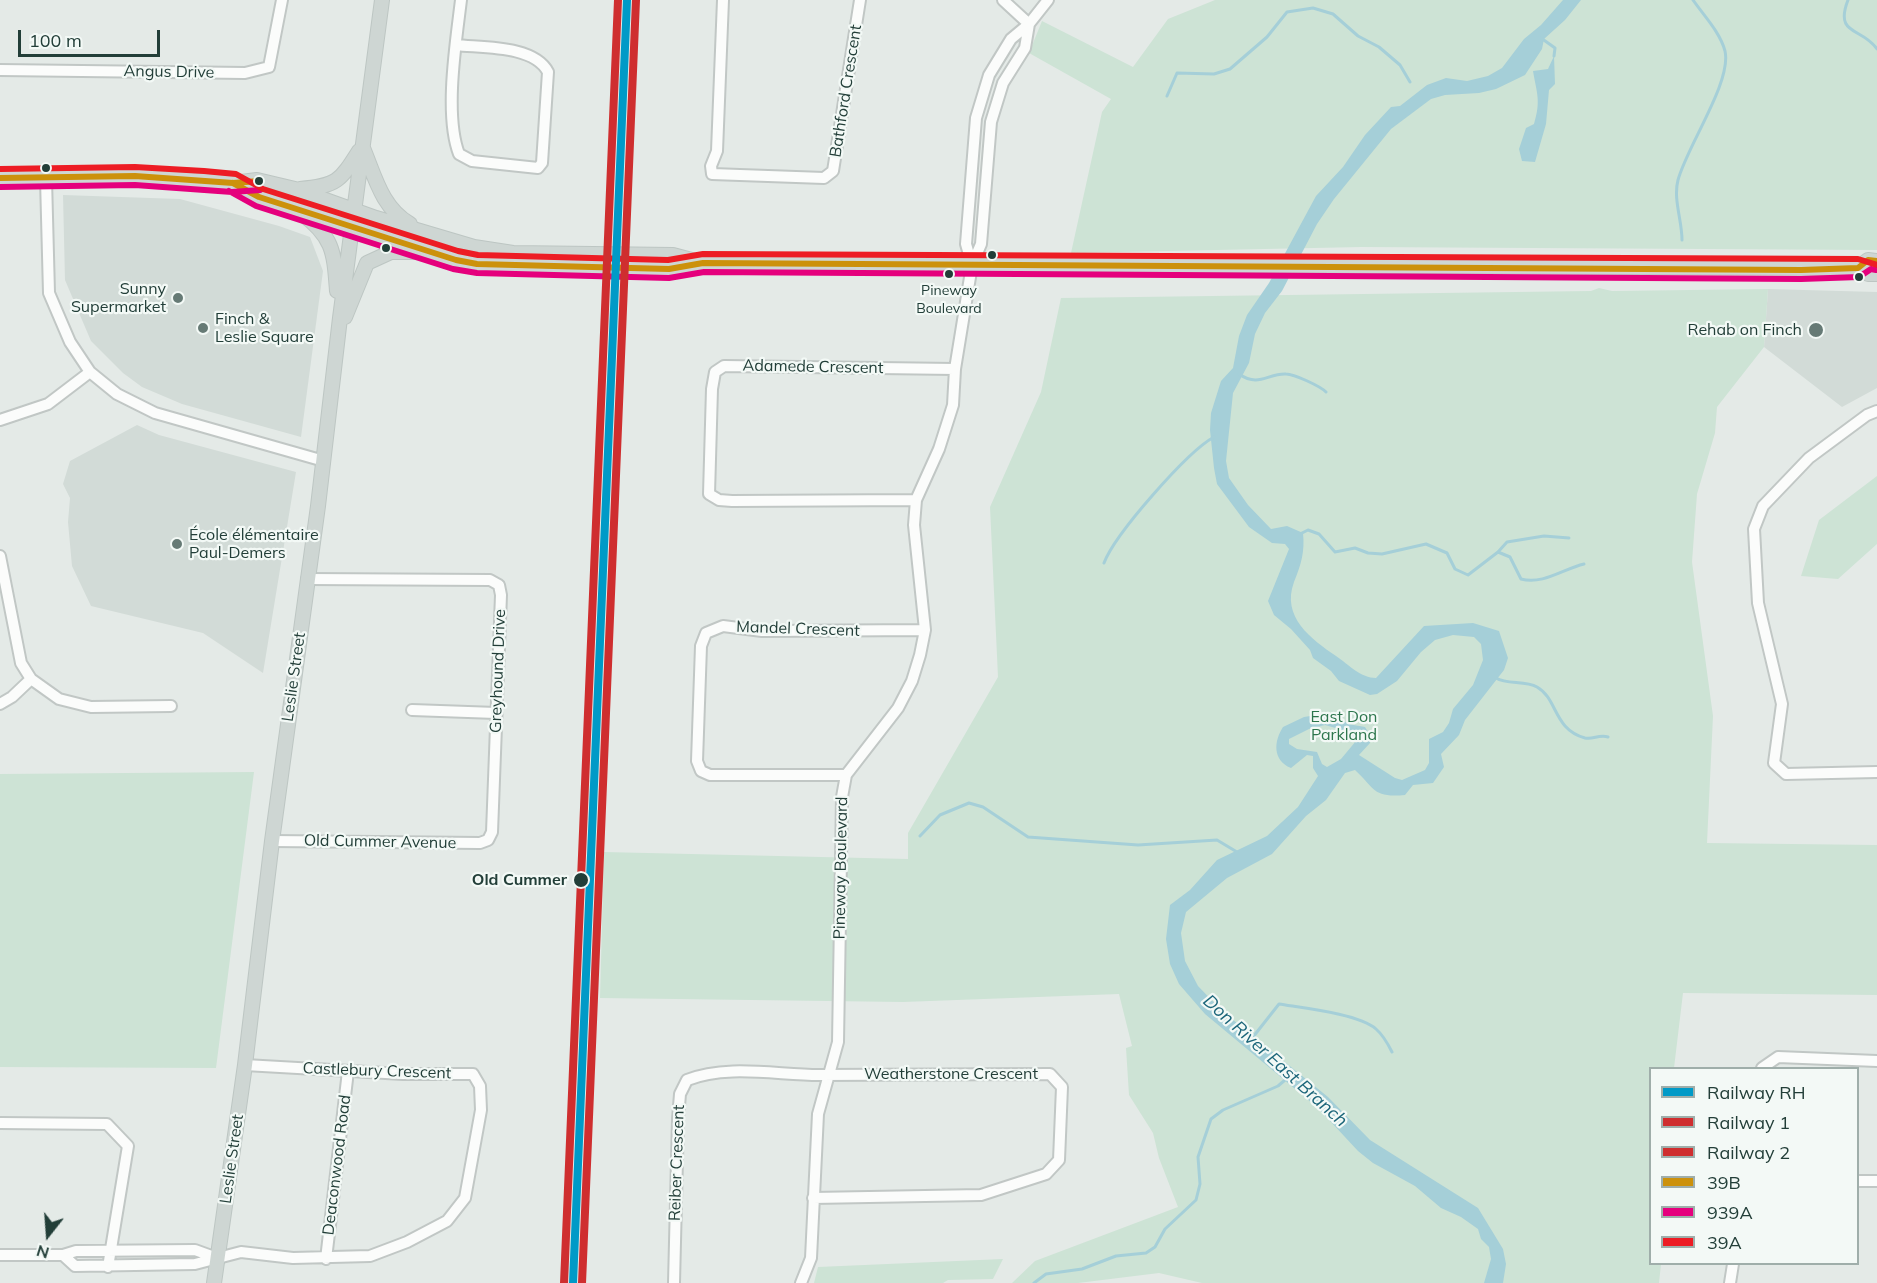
<!DOCTYPE html>
<html>
<head>
<meta charset="utf-8">
<style>
	body { margin:0 }
	#map { position:relative; width:1877px; height:1283px; overflow:hidden; background:#e4eae7; font-family:Mulish,sans-serif }
	canvas { display:block }
	.legend { position:absolute; left:1649px; top:1067px; width:210px; height:198px; box-sizing:border-box; background:#f3f9f6; border:2px solid #9faeaa; margin:0; padding:8px 10px; list-style:none; font-size:18px; color:#223e38 }
	.legend li { display:flex; align-items:center; gap:12px; height:30px }
	.legend b { width:30px; border:2px solid #9faeaa }
	.north { position:absolute; left:18px; top:1205px; width:60px; height:60px; -webkit-text-stroke:4px #f3f9f6; paint-order:stroke; rotate:197deg; font-size:16px; font-weight:700; line-height:24px; text-align:center; color:#223e38 }
	.north::after { content:''; display:block; margin:auto; width:21px; height:27px; background:#223e38; clip-path:polygon(50% 0,100% 100%,50% 72%,0 100%) }
	.scale { position:absolute; left:18px; top:30px; width:142px; height:27px; box-sizing:border-box; border:3px solid #223e38; border-top:0; padding-left:8px; font-size:18px; line-height:21px; white-space:nowrap; color:#223e38; -webkit-text-stroke:4px #f3f9f6; paint-order:stroke }
</style>
</head>
<body>
<div id="map">
<canvas width="1877" height="1283"></canvas>
<ul class="legend">
<li><b style="height:8px;background:#009ac7"></b>Railway RH</li>
<li><b style="height:8px;background:#cf2e2f"></b>Railway 1</li>
<li><b style="height:8px;background:#cf2e2f"></b>Railway 2</li>
<li><b style="height:8px;background:#cc910b"></b>39B</li>
<li><b style="height:8px;background:#e5007d"></b>939A</li>
<li><b style="height:8px;background:#ed1c24"></b>39A</li>
</ul>
<div class="north">N</div>
<div class="scale">100 m</div>
</div>
<script>
const ctx = document.querySelector('canvas').getContext('2d');
ctx.lineJoin = 'round';
function paint(path, color) { ctx.fillStyle = color; ctx.fill(path, 'evenodd'); }
function trace(path, color, width, dash) { ctx.strokeStyle = color; ctx.lineWidth = width; ctx.lineCap = dash ? 'butt' : 'round'; ctx.setLineDash(dash || []); ctx.stroke(path); }
function drawText(font, color, halo, rows, align = 'center') {
  ctx.font = font + ' Mulish,sans-serif'; ctx.lineWidth = 4.5; ctx.setLineDash([]); ctx.textBaseline = 'middle'; ctx.strokeStyle = halo; ctx.fillStyle = color; for (const [text, x, y, turn = 0] of rows) {
    ctx.save(); ctx.translate(x, y); ctx.rotate((+turn || 0) * Math.PI / 180); ctx.textAlign = isNaN(turn) ? turn : align; if (halo) ctx.strokeText(text, 0, 0); ctx.fillText(text, 0, 0); ctx.restore();
  }
}
const built = new Path2D(`
	M63,195l117,4 99,27 31,11 13,34 -22,166 -119,-33 -40,-17 -19,-14 -32,-32 -26,-61z
	M1768,289l109,3v96l-35,19 -78,-60z
	M137,425l22,10 137,37 -33,201 -60,-40 -112,-27 -19,-40 -4,-44 2,-24 -7,-14 7,-23z`);
const green = new Path2D(`
	M1215,0h662v250l-515,-3 -291,6 31,-141 9,-13 -82,-46 13,-32 91,46 35,-48z
	M1599,288l13,3 156,-2 -4,58 -47,60 -2,26 -18,61 -5,68 21,154 -6,127 170,2v150l-194,-2 -9,75h-24v196h11l-2,19h-457l-43,-10 -81,10h-66l23,-22 143,-54 -19,-49 -6,-25 -24,-38 -3,-47 6,-2 -13,-52 -216,8 -303,-4 4,-146 304,7v-26l90,-156 -8,-170 51,-115 20,-94 530,-7z
	M1877,476v68l-39,35 -37,-3 18,-56z
	M254,772l-38,296 -216,-1v-293z
	M1003,1259l-10,20 -45,1 -5,3h-129l4,-16z`);
const water = new Path2D(`
	M1563,0h18l-16,20 -21,19 -2,10 -17,26 -29,14 -17,4 -34,2 -14,4 -40,30 -57,70 -17,25 -35,67 -17,22 -10,21 -6,29 -16,30 -7,68 3,17 19,27 23,24 16,-3 16,7c2,19 -2,32 -9,49 -13,35 17,57 42,74 13,9 25,22 40,22l48,-52 49,-3 26,8 9,27 -4,12 -39,50 -6,15 -18,19 3,13 -11,16 -20,2 -8,10c-33,3 -30,-7 -50,-25l-10,3 -19,27 -20,16 -34,38 -45,24 -41,34 -5,21 4,28 13,25 24,25 106,86 42,43 108,68 25,41 3,15 -3,19h-19l7,-24 -2,-12 -8,-8 -3,-10 -17,-12 -20,-9 -26,-22 -42,-23 -15,-12 -40,-43 -113,-94 -26,-30 -9,-20 -4,-25 4,-34 20,-15 27,-30 50,-24 31,-29 20,-31 -5,-8v-12l-6,-1 -16,13c-19,-8 -17,-27 -8,-41l21,-10 19,-3 14,2 11,8 17,3 5,8v8l-11,12 36,23 7,2 23,-10 4,-7v-24l14,-7 6,-9 4,-14 20,-24 10,-25 -2,-16 -7,-7 -21,-2 -18,5 -14,12 -24,29 -20,13 -7,1 -31,-14 -8,-10 -18,-13 -3,-8 -19,-21 -17,-14 -6,-14 21,-52 -4,-5 -13,-1 -23,-16 -32,-43 -3,-16 -4,-38 1,-17 10,-32 12,-13 6,-32 8,-21 22,-32 47,-87 27,-29 22,-32 26,-28 9,-1 27,-21 19,-7 21,3 21,-5 14,-8 22,-29 17,-14zM1325,725l21,6 10,10 -15,18 -14,8 -5,-3 -5,-12 -20,-3 -8,-5v-5l20,-10z
	M1554,56l1,28 -6,6 -3,34 -11,38 -13,-1 -3,-12 7,-21 8,-4c7,-23 3,-30 -1,-53l15,-2z`);
const stream = new Path2D(`
	M1848,0c-14,36 14,27 29,49
	M1541,38l14,10 -1,8
	M1167,96l10,-23 37,1 16,-5 37,-32 20,-25 26,-4 20,6 25,22 21,11 21,18 10,17
	M1682,240c0,-20 -9,-41 -4,-60 9,-34 54,-98 47,-129 -5,-19 -21,-35 -32,-51
	M1239,374c20,14 29,-1 47,0 8,0 34,12 40,18
	M1302,533l6,-3 11,4 16,18 20,-4 13,5 14,1 44,-10 21,9 8,16 13,6 30,-23 9,-10 37,-6 25,2
	M1498,552l12,5 11,22c22,6 42,-10 63,-15
	M1104,563c11,-29 83,-111 110,-126
	M1496,678c11,7 29,2 41,9 21,12 16,42 48,51 8,2 14,-4 23,-1
	M920,836l20,-21 29,-12 14,4 45,30 110,8 79,-5 20,12
	M1253,1037l26,-33c24,4 80,10 97,25 7,6 12,15 16,23
	M1034,1283l12,-9 36,-5 34,-13 30,-3 9,-6 10,-18 31,-29 4,-16 -2,-27 13,-38 12,-9 55,-24 7,-6`);
const minor = new Path2D(`
	M723,0l-6,151 -6,15 1,8 112,4 9,-7 27,-171
	M1003,0l26,24
	M456,45c26,3 78,0 92,27l-6,91 -4,5 -66,-7 -13,-7c-15,-39 -3,-112 2,-154
	M0,70l245,3 24,-6 13,-67
	M46,179l3,114 21,49 20,30 27,22 38,19 169,48
	M972,265l-6,-21 10,-126 13,-43 22,-36 18,-15 19,-24
	M1877,411l-10,4 -58,43 -46,48 -9,23 4,74 24,101 -8,59 12,11 91,-2
	M0,420l48,-16 42,-32
	M916,500l-184,1 -13,-1 -10,-6 3,-105 3,-17 9,-6 231,3
	M0,556l21,107 10,16 28,20 32,8 80,-1
	M0,704l12,-7 19,-18
	M412,710l84,3
	M846,775h-136l-9,-4 -4,-10 4,-115 5,-13 17,-7 39,5 163,-1
	M272,841l208,2 8,-3 4,-8 9,-237 -2,-10 -9,-5 -183,-1
	M1762,1068l16,-11 99,4
	M0,1123l107,1 21,22 -20,121
	M1858,1181h19
	M0,1255h63l13,-4 119,-1 22,8
	M63,1255l12,11 120,-2 46,-12 52,6 77,-2 37,-14 40,-21 18,-23 16,-88 -1,-24 -7,-12h-70l-158,-9
	M326,1259l22,-188
	M674,1283l4,-164 2,-25 7,-14c40,-16 90,-5 132,-5 77,0 154,-1 231,-1l12,13 -3,73 -13,14 -65,21 -168,3
	M801,1283l10,-25 7,-144 20,-72 4,-245 4,-22 52,-67 14,-27 8,-26 5,-25 -11,-105 2,-25 23,-51 14,-44 2,-36 17,-104 9,-21 10,-122 12,-39 22,-35 4,-24
	M1730,1283l3,-19`);
const major = new Path2D(`
	M363,148c12,29 19,60 47,76
	M0,178l135,-2 98,7 24,-3 38,9 81,29 98,29 39,6 160,2 30,8
	M233,183l26,14 197,63 21,4 192,5 34,-6 1155,5 10,6h9
	M300,189c37,-3 40,-8 59,-38
	M301,213c33,24 33,40 36,78
	M1858,268l10,-8 9,1
	M345,317l22,-54 24,-11h28
	M214,1283l31,-218 27,-224 46,-335 22,-188 42,-318`);
const bus1 = new Path2D(`
	M0,178l135,-2 98,7 26,-2
	M233,183l26,14 197,63 21,4 192,5 34,-6 1098,7 57,-2 10,-8 9,1`);
const bus2 = new Path2D(`
	M0,187l135,-2 97,7 28,-2
	M229,191l27,15 197,63 24,4 192,5 35,-6 1097,7 58,-2 12,-8 5,1`);
const bus3 = new Path2D(`
	M0,169l135,-2 69,4 32,3 27,15 195,62 20,4 190,5 35,-6 1155,5 19,6`);
const rail1 = new Path2D(`
	M573,1283l54,-1283`);
const rail2 = new Path2D(`
	M582,1283l54,-1283`);
const rail3 = new Path2D(`
	M564,1283l54,-1283`);
const markers = [
	[46,168,5,"#223e38"],
	[259,181,5,"#223e38"],
	[386,248,5,"#223e38"],
	[992,255,5,"#223e38"],
	[949,274,5,"#223e38"],
	[1859,277,5,"#223e38"],
	[178,298,6,"#667a75"],
	[203,328,6,"#667a75"],
	[1816,330,8,"#667a75"],
	[177,544,6,"#667a75"],
	[581,880,8,"#223e38"]
];
const busNames = [
	["Pineway",949,291],
	["Boulevard",949,309]
];
const streetNames = [
	["Angus Drive",169,72,1],
	["Bathford Crescent",846,91,-81],
	["Adamede Crescent",813,367,1],
	["Mandel Crescent",798,629,2],
	["Greyhound Drive",498,671,-88],
	["Leslie Street",294,677,-82],
	["Old Cummer Avenue",380,842,1],
	["Pineway Boulevard",841,868,-89],
	["Castlebury Crescent",377,1071,2],
	["Weatherstone Crescent",951,1074],
	["Leslie Street",232,1159,-82],
	["Reiber Crescent",677,1163,-88],
	["Deaconwood Road",337,1165,-83]
];
const poiNames = [
	["Sunny",166,289],
	["Supermarket",166,307],
	["Finch &",215,319,"left"],
	["Leslie Square",215,337,"left"],
	["Rehab on Finch",1802,330],
	["École élémentaire",189,535,"left"],
	["Paul-Demers",189,553,"left"]
];
const parkNames = [
	["East Don",1344,717],
	["Parkland",1344,735]
];
const stopNames = [
	["Old Cummer",567,880]
];
const waterNames = [
	["Don River East Branch",1275,1061,42]
];
paint(built, '#d2dbd7');
paint(green, '#cde3d5');
paint(water, '#a5cfd8');
trace(stream, '#a5cfd8', 3);
trace(minor, '#c1c7c5', 14);
trace(major, '#bdc6c3', 16);
trace(minor, '#fbfcfb', 10);
trace(major, '#ced6d3', 14);
trace(bus1, '#cc910b', 6);
trace(bus2, '#e5007d', 6);
trace(bus3, '#ed1c24', 6);
trace(rail1, '#009ac7', 8);
trace(rail2, '#cf2e2f', 8);
trace(rail3, '#cf2e2f', 8);
for (const [x, y, r, color] of markers) { const dot = new Path2D(); dot.arc(x, y, r, 0, 2 * Math.PI); ctx.fillStyle = color; ctx.fill(dot); trace(dot, '#f3f9f6', 2); }
drawText('14px', '#223e38', '#f3f9f6', busNames);
drawText('16px', '#223e38', '#f3f9f6', streetNames);
drawText('16px', '#223e38', '#f3f9f6', poiNames, 'right');
drawText('16px', '#2c754c', '#f3f9f6', parkNames);
drawText('bold 16px', '#223e38', '#f3f9f6', stopNames, 'right');
drawText('italic 18px', '#1c667a', '#f3f9f6', waterNames);
</script>
</body>
</html>
